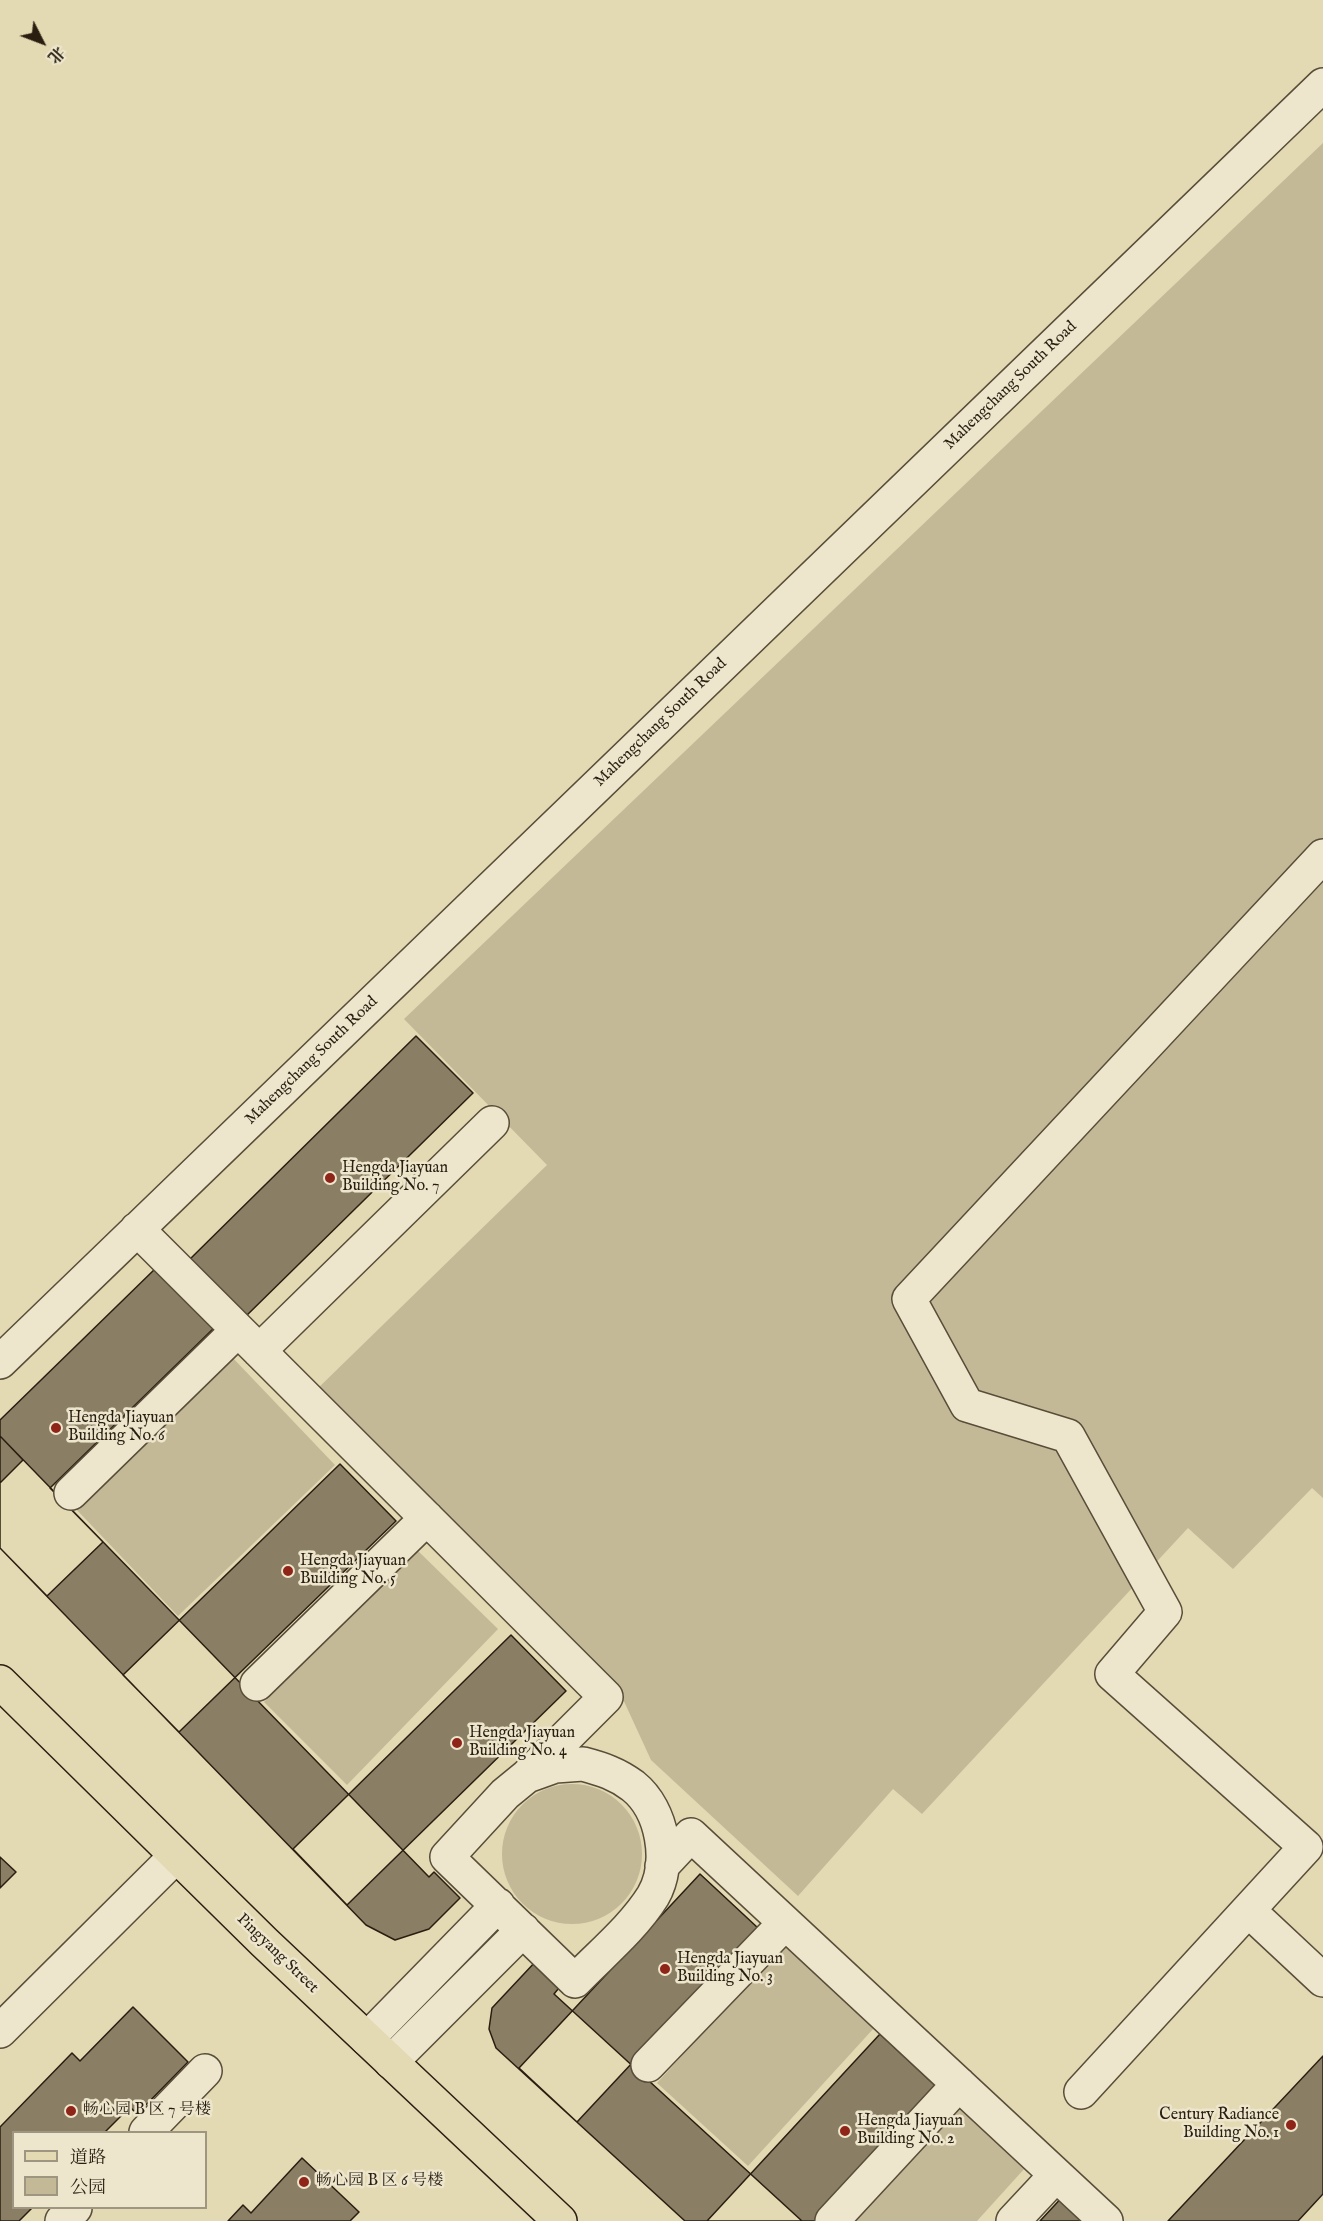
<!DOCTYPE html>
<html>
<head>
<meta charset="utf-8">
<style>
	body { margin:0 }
	#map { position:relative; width:1323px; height:2221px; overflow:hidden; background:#e3d9b2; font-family:"IM FELL English","Noto Serif SC",serif }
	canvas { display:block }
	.legend { position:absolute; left:12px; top:2131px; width:195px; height:78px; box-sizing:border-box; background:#ede6cd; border:2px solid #9f9682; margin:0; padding:8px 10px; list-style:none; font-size:18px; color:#2a1e11 }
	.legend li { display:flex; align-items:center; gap:12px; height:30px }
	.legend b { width:30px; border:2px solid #9f9682 }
	.north { position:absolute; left:12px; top:12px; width:60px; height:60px; -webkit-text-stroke:4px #ede6cd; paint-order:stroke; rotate:132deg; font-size:16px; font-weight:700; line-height:24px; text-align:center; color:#2a1e11 }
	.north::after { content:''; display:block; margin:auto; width:21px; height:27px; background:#2a1e11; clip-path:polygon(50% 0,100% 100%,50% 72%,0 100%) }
</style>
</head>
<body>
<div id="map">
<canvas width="1323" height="2221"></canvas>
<ul class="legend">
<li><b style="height:8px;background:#e3d9b2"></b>道路</li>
<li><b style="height:16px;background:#c4b997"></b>公园</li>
</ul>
<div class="north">北</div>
</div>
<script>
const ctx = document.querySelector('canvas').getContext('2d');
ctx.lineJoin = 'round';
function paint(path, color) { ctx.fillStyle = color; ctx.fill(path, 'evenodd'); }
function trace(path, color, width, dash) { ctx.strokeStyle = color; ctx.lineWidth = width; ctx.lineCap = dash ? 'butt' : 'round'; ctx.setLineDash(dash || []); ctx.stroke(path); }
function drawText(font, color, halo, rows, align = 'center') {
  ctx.font = font + ' "IM FELL English","Noto Serif SC",serif'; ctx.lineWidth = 5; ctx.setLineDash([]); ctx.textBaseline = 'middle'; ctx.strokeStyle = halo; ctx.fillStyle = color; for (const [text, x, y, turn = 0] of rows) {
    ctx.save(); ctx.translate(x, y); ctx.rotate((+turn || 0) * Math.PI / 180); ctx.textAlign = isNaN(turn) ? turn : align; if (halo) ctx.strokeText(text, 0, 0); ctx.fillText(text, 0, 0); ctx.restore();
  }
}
const green = new Path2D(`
	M1323,143v1355l-11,-10 -79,81 -45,-41 -266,286 -29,-25 -95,107 -147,-136 -35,-76 -303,-291 234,-228 -143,-146z
	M231,1356l104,109 -157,151 -104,-109z
	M415,1548l83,81 -151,156 -83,-83z
	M502 1854a70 70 0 1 1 140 0a70 70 0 1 1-140 0Z
	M784,1944l90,84 -126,138 -91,-83z
	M956,2104l69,64 -48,53h-128z`);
const building = new Path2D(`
	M416,1036l57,57 -230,226 -56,-57z
	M157,1267l58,60 -165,161 53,54 -56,54 -47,-48v-65l23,-23 -23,-24v-16z
	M0,1436l429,441 5,-5 26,26 -31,31 -34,11 -29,-15 -366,-377z
	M340,1464l56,57 -217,211 -56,-57z
	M511,1635l55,56 -219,214 -54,-56z
	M0,1857l16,15 -16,16z
	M700,1874l58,54 -181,194 -58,-54z
	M537,1960l26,23 -9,11 248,227h-117l-189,-173 -7,-19 3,-21z
	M133,2007l55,55 -51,52 -7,-7 -25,25h-91v76h18l-13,13h-19v-94l72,-74 8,8z
	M880,2034l59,55 -122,132h-110z
	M1323,2056v138l-25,27h-130z
	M302,2158l57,54 -9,9h-122l15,-16 8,8z
	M1066,2193l31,28h-57z`);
const minor = new Path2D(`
	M137,1229l469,468 -79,79
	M259,1351l233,-228
	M0,1362l1323,-1277
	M71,1493l167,-163
	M257,1684l170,-166
	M583,1764c19,5 34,10 50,22 30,24 39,77 20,110 -20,32 -52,58 -78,85l-128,-124 58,-63 22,-18 28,-10z
	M662,1866l29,-31 415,386
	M1248,1910l75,70
	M0,2031l176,-175
	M367,2039l131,-134
	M391,2062l132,-132
	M648,2065l137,-142
	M1081,2092l225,-245 -194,-173 53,-62 -97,-176 -101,-31 -58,-106 414,-443
	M146,2132l59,-61
	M62,2221l13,-13
	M832,2221l127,-137
	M1013,2221l43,-46`);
const major = new Path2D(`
	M0,1682l264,260 296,279`);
const markers = [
	[330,1178,6,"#8f2418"],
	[56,1428,6,"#8f2418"],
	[288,1571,6,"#8f2418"],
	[457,1743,6,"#8f2418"],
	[665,1969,6,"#8f2418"],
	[71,2111,6,"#8f2418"],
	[1291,2125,6,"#8f2418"],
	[845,2131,6,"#8f2418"],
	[304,2182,6,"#8f2418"]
];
const streetNames = [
	["Mahengchang South Road",1011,386,-44],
	["Mahengchang South Road",661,723,-44],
	["Mahengchang South Road",312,1061,-44],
	["Pingyang Street",277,1954,44]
];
const poiNames = [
	["Hengda Jiayuan",342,1169],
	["Building No. 7",342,1187],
	["Hengda Jiayuan",68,1419],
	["Building No. 6",68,1437],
	["Hengda Jiayuan",300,1562],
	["Building No. 5",300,1580],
	["Hengda Jiayuan",469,1734],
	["Building No. 4",469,1752],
	["Hengda Jiayuan",677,1960],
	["Building No. 3",677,1978],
	["畅心园 B 区 7 号楼",83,2111],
	["Century Radiance",1279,2116,"right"],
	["Building No. 1",1279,2134,"right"],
	["Hengda Jiayuan",857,2122],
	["Building No. 2",857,2140],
	["畅心园 B 区 6 号楼",316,2182]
];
paint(green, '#c4b997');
paint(building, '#8a7f65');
trace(building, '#2a1e11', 1.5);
trace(minor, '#584d39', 36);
trace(major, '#2a1e11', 36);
trace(minor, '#ede6cd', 33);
trace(major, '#e3d9b2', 33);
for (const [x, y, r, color] of markers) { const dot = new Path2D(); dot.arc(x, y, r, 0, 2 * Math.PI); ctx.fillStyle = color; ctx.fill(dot); trace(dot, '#ede6cd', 2); }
drawText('16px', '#2a1e11', '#ede6cd', streetNames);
drawText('16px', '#2a1e11', '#ede6cd', poiNames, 'left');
</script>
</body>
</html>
